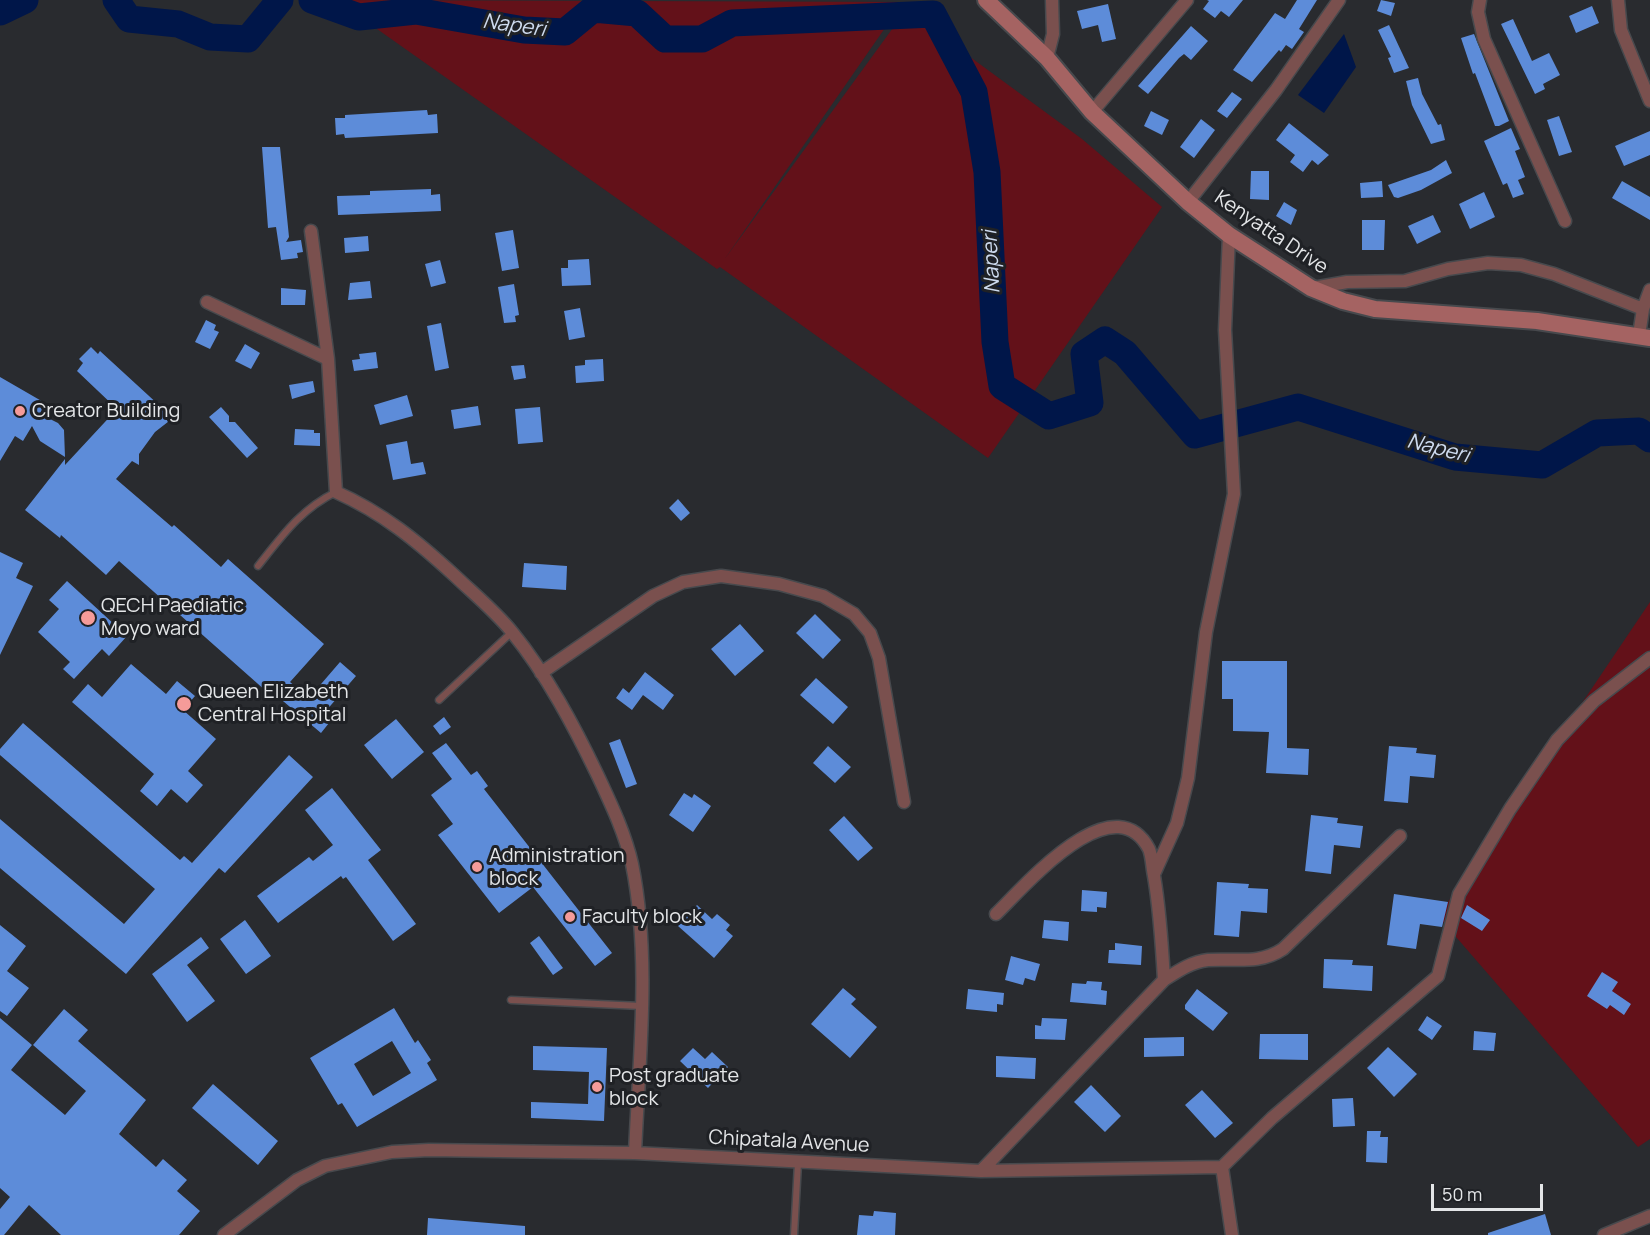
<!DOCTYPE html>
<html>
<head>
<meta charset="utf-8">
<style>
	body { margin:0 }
	#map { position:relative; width:1650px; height:1235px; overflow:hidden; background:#292b2f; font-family:Manrope,sans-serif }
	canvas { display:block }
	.scale { position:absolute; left:1431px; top:1184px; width:112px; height:27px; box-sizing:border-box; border:3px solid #e4e6e8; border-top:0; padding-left:8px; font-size:18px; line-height:21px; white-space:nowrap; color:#e4e6e8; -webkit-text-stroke:4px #1f2125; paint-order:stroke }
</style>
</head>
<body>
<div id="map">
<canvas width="1650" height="1235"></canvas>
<div class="scale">50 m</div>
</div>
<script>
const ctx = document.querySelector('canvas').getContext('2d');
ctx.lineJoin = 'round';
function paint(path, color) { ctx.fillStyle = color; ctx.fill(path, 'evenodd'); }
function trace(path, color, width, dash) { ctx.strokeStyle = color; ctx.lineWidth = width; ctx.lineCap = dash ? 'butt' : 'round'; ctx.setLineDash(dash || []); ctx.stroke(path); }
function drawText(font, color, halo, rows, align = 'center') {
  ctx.font = font + ' Manrope,sans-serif'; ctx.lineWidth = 6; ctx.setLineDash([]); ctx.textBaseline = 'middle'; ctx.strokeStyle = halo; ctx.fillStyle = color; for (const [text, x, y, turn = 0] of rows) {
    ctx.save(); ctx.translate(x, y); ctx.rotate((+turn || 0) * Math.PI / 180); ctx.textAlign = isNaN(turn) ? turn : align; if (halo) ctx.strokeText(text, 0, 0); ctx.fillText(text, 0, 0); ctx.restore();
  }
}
const green = new Path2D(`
	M336,0l567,2 -179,258 182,-250 176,129 80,68 -174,251 -268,-191 -3,2z
	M1650,602v537l-12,8 -201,-232 11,-13z`);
const water = new Path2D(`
	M1344,34l12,33 -32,46 -26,-18z`);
const river = new Path2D(`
	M116,0l13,19 49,5 32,13 38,2 32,-39
	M312,0l47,17 57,-6 108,19 41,2 28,-23 44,4 28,26h37l30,-16 201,-9 41,78 13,80 8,170 7,44 47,30 41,-13 -6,-49 21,-14 20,13 70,82 103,-28 157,50 87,8 55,-32 42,-2 11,8
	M0,12l25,-12`);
const building = new Path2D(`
	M1207,0h36l-14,17 -8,-6 -6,7 -12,-9 6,-8z
	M1297,0h20l-18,29 5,3 -12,17 -6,-4 -5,7 -2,-2 -27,32 -19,-12 42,-57 10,6z
	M1381,0l14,3 -4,13 -14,-5z
	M1108,4l8,35 -14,3 -4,-17 -16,4 -5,-18z
	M1592,6l7,17 -23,10 -7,-17z
	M1513,19l19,42 17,-8 11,22 -17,9 2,5 -10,5 -34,-70z
	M1389,25l20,43 -15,5 -6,-15 3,-1 -13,-27z
	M1191,26l17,15 -17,19 -7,-6 -5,4 -31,36 -10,-8z
	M1474,34l35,87 -10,5h-4l-20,-53 -2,1 -12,-36z
	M1418,78l4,16 16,31 3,-1 4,16 -14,4 -19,-39 -6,-24z
	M1232,92l10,7 -15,19 -10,-7z
	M427,110l1,5 9,-1 1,19 -93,5 -1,-4 -8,1 -1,-17h10v-3z
	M1151,111l18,9 -7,15 -18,-9z
	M1559,116l13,36 -13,4 -12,-36z
	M1201,119l14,11 -21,28 -14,-11z
	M1289,123l40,32 -11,10 -6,-5 -9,12 -13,-10 5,-7 -19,-15z
	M1511,128l9,21 -5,2 10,26 -7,3 6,14 -11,4 -6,-15 -4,2 -19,-44z
	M1650,131v24l-26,11 -9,-20z
	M262,147h18l9,90 -3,5 15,-2 2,12 -6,1 1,5 -17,2 -5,-33 -8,1z
	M1446,160l6,13 -31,17 -23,8 -4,-1 -6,-12 43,-15z
	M1251,171h18v29l-19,-1z
	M1382,181l1,16 -22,1 -1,-15z
	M1622,181l28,16v23l-38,-22z
	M431,189v6l9,-1 1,17 -103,4 -1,-19 33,-1v-4z
	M1484,192l11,25 -25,12 -11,-25z
	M1284,202l13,8 -6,15 -15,-9z
	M1433,215l8,17 -24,12 -9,-18z
	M1362,220h23l-1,30h-22z
	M513,230l6,38 -17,3 -7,-38z
	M368,236l1,15 -24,2 -1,-15z
	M589,259l2,26 -29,1 -1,-18h7v-8z
	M440,260l6,23 -15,4 -6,-23z
	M370,281l2,17 -24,2 2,-17z
	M514,284l5,31 -4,1 1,6 -12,1 -6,-36z
	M281,288l25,2 -1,15h-24z
	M580,308l5,29 -16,3 -5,-29z
	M206,320l10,5 -2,5 5,2 -9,17 -15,-7z
	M441,323l8,45 -14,3 -8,-45z
	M245,344l15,9 -9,16 -16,-8z
	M91,347l7,7 2,-3 73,67 -18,14 -16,22v11l-7,-4 -16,18 56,48 2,-2 47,42 7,-8 96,85 -34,38 19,16 31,-36 16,14 -31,36 8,6 -12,15 -44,-37 -2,3 -156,-138 -13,14 -45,-40 -1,3 -35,-28 40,-51v6l52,-56 -40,-38 6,-8 -4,-4z
	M376,352l2,16 -24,3 -2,-11 8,-1 -1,-5z
	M603,359l1,22 -28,2 -1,-17 10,-1v-5z
	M524,365l2,13 -12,2 -3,-14z
	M0,377l45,26 -5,11 18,9 6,7 1,27 -25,-16 -8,-15 -9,15 -8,-5 -15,25z
	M313,381l2,11 -23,7 -3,-14z
	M407,395l6,21 -33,9 -6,-20z
	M478,406l3,19 -27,4 -3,-19z
	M221,407l8,9v6h6l23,26 -11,10 -38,-41z
	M540,407l3,35 -25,2 -3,-35z
	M295,429l19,1v3h6v13l-26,-1z
	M407,441l4,23 12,-2 3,12 -33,6 -7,-35z
	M678,499l12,14 -9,8 -12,-13z
	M0,552l23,11 -7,15 17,8 -33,69z
	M524,563l43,3 -1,24 -44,-3z
	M67,581l60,55 -18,20 -7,-7 -28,30 -11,-10 7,-7 -32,-30 21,-23 -10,-9z
	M815,614l26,26 -18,19 -27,-26z
	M740,624l24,27 -29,25 -24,-27z
	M1222,661h65v87l22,1 -1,26 -42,-2 3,-41 -36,-1v-32h-11z
	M131,664l35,30 11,-13 18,15 -12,14 33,29 -28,32 15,14 -16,18 -16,-14 -14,17 -17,-15 14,-17 -82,-72 16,-18 14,13z
	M645,672l29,23 -11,15 -20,-15 -11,15 -16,-12 7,-10 6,5z
	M816,678l32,29 -15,17 -33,-29z
	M444,717l7,10 -11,8 -7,-9z
	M396,719l28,33 -32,27 -28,-34z
	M23,723l157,137 4,-4 8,7 97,-108 24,22 -88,96 -6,-5 -93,106 -126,-106v-49l124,105 31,-35 -155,-134v-6z
	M620,739l17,45 -11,4 -17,-45z
	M446,743l25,32 6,-4 11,15 -4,3 128,164 -17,13 -62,-79 -34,26 -61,-78 15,-11 -22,-29 21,-16 -20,-26z
	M828,746l23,21 -16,16 -22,-20z
	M1389,746l28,2 -1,5 20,2 -2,23 -24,-2 -2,27 -24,-2z
	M332,788l49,62 -13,10 48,64 -23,17 -47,-64 -3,2 -2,-3 -63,47 -21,-27 52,-39 4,4 20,-16 -28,-35z
	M684,793l8,5 2,-4 17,12 -18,26 -24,-17z
	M1311,815l27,3 -1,5 26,3 -3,22 -26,-3 -3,29 -26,-3z
	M844,816l29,32 -15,13 -29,-31z
	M1217,882l32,2 -1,4 20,1 -1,24 -26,-2 -2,26 -25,-2z
	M1082,890l25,2 -1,16 -9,-1v5l-16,-1z
	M1394,894l54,8 -6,25 -22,-3 -4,25 -29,-4z
	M697,905l15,14 5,-5 13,11 -4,5 7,6 -19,22 -36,-32z
	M1467,905l23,15 -8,11 -21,-13z
	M245,920l26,36 -25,18 -26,-35z
	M1044,920l25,2 -1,19 -26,-3z
	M0,925l26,21 -19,25 22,17 -22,28 -7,-5z
	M539,936l24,32 -10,7 -23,-32z
	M201,937l8,11 -22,17 28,36 -28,21 -35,-48z
	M1115,943l27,3 -1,19 -33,-2 1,-13h6z
	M1011,956l29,8 -5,17 -10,-3 -2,7 -18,-5z
	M1324,959l29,1 -1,5 21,1 -1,25 -49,-3z
	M1602,972l16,10 -6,9 19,13 -7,11 -14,-10 -3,4 -20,-13z
	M1087,981l15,1 -1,8 6,1 -1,14 -36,-3 2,-19 14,1z
	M843,988l13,11 -5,5 26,23 -27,31 -39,-34z
	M968,989l36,4 -1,12 -6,-1v8l-31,-3z
	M1197,989l31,24 -15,18 -28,-22v-4z
	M394,1008l21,35 3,-3 13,20 -4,3 10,17 -80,47 -15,-24 -4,2 -28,-47zM392,1041l19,32 -38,23 -19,-32z
	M64,1009l24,21 -10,11 68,59 -27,34 37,33 7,-8 24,21 -10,11 23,20 -21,24h-118l-32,-30 -25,30h-4v-26l10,-12 -10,-9v-170l32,27 -21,25 54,45 21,-24 -53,-46z
	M1427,1016l15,10 -10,14 -14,-10z
	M1042,1018l25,1 -2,21 -30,-1v-14l6,1z
	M1474,1031l22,2 -2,18 -21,-1z
	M1260,1034h48v26l-49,-1z
	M1184,1037v19l-40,1v-19z
	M533,1046l74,2 -3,73 -73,-3v-16l57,2 1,-32 -56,-2z
	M1388,1047l29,27 -23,23 -27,-29z
	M693,1048l12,11 7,-7 16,15 -20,21 -28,-27z
	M996,1056l40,2 -1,21 -39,-2z
	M213,1084l65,57 -20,24 -66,-57z
	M1091,1085l30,31 -16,16 -31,-30z
	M1202,1090l31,33 -18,15 -30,-33z
	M1353,1098l2,28 -22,1 -1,-28z
	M1367,1131h14l-1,6h8l-1,26 -21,-1z
	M874,1211l22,2 -1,22h-38l2,-20 14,1z
	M1545,1214l6,21h-63v-2z
	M428,1218l97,8v9h-98z`);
const lane = new Path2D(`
	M258,566c24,-30 43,-57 78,-74
	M439,700l73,-68
	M511,1000l130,6
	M794,1235l4,-72`);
const street = new Path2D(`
	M1480,0l-2,12 6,27 81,182
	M1618,0l3,30 29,71
	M1047,58l6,-24 -1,-34
	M1092,112l95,-112
	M1188,202l88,-112 63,-90
	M311,231l17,128 8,133c47,21 81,49 118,83 20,19 41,36 58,57 35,43 62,94 86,144 13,28 27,57 34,88 19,94 7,195 3,289
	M1313,288l34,-6 58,-1 43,-12 40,-6 33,2 33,9 89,35
	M207,302l121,57
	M1639,335l4,-26 7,-19
	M541,673l112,-77 30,-14 38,-6 58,8 44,12 31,18 16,19 9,25 25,144
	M1154,874l23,-51 11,-45 18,-146 28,-138 -9,-164 4,-95
	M996,914c28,-27 117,-132 153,-65 3,7 3,18 5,27 6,35 8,69 10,104
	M1222,1167l10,68
	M981,1171l183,-191c14,-9 27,-18 44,-20 27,-2 51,5 75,-11l117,-113
	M224,1235l73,-55 28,-14 67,-14 37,-2 206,3 346,18 241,-4 50,-49 166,-142 21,-82 51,-85 47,-69 37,-39 56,-43
	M1604,1235l46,-19`);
const secondary = new Path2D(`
	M986,0l61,58 45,54 96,90 41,33 82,53 32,13 32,8 162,12 113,17`);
const markers = [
	[20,411,6,"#f59b99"],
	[88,618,8,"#f59b99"],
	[184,704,8,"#f59b99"],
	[477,867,6,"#f59b99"],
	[570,917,6,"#f59b99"],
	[597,1087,6,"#f59b99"]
];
const streetNames = [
	["Kenyatta Drive",1271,233,34],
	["Chipatala Avenue",789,1142,3]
];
const poiNames = [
	["Creator Building",32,411],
	["QECH Paediatic",101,606],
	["Moyo ward",101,629],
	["Queen Elizabeth",198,692],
	["Central Hospital",198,715],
	["Administration",489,856],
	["block",489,879],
	["Faculty block",582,917],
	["Post graduate",609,1076],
	["block",609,1099]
];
const waterNames = [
	["Naperi",514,26,8],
	["Naperi",992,262,-93],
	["Naperi",1438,449,14]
];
paint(green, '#631119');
paint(water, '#001649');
trace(river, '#001649', 27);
paint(building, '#5d8cd9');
trace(lane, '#47494d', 9);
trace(street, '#47494d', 15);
trace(secondary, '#47494d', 20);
trace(lane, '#7a504e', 6);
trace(street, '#7a504e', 12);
trace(secondary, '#a56362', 16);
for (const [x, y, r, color] of markers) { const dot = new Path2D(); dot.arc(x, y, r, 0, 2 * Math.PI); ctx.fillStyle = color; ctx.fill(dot); trace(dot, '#1f2125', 2); }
drawText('20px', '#e4e6e8', '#1f2125', streetNames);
drawText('20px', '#e4e6e8', '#1f2125', poiNames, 'left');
drawText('italic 21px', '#cddaee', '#1f2125', waterNames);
</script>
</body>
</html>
